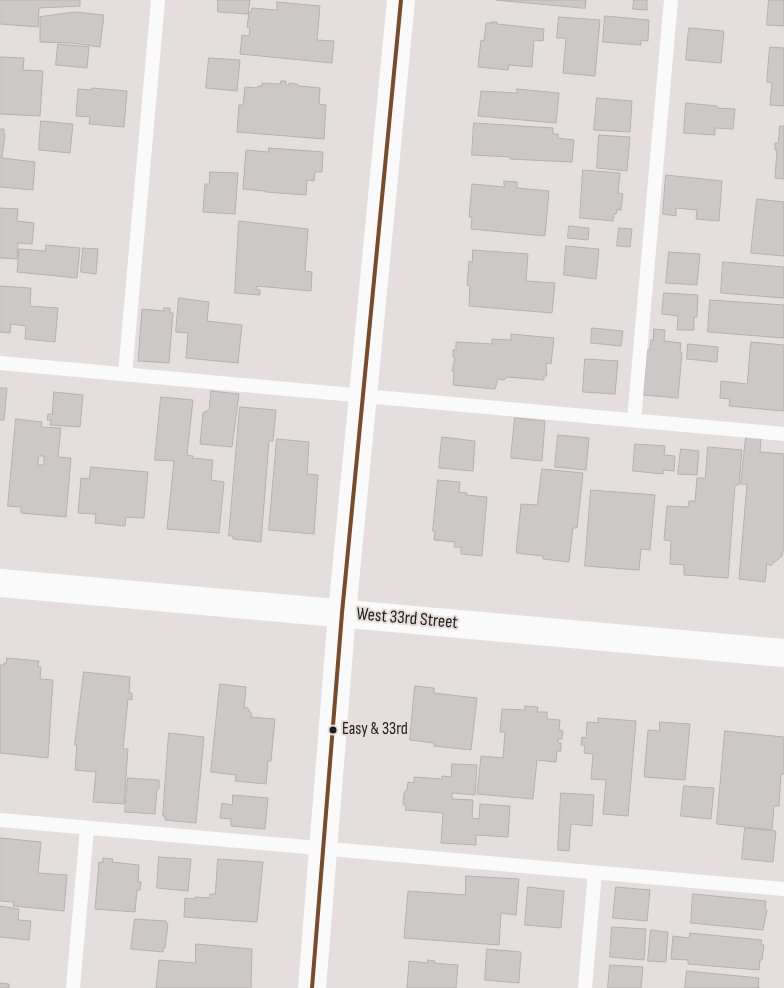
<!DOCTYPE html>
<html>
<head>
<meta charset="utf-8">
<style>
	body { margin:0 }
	canvas { display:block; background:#e4dfde }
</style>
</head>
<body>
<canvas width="784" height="988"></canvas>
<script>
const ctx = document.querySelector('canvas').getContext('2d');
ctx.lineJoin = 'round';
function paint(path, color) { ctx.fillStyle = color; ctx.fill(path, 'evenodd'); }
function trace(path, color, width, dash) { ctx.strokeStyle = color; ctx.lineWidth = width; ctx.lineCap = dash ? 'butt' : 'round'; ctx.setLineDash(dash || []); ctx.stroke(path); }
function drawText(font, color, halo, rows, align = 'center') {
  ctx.font = font + ' "Sofia Sans Condensed",sans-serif'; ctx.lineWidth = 4; ctx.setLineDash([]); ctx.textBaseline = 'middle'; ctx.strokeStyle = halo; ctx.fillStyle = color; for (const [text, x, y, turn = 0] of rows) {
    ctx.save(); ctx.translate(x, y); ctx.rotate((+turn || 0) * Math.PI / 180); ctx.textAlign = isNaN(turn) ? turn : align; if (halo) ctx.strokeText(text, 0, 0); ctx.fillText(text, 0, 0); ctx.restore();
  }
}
const building = new Path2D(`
	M0,0h80v6l-41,2 -1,19 -38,-3z
	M218,0h32l-2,14 -30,-2z
	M496,0h90l-1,8z
	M634,0h13v10l-14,-1z
	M769,0h15v26l-17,-1z
	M277,2l43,4 -3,34 17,1 -2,22 -92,-9 2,-19 7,1 1,-8 -3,-1 2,-15h2l1,-4 25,2z
	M75,12l29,3 -4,32 -29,-4 -31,-1v-25z
	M605,16l44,4 -1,21 -7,-1v5l-38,-3z
	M559,17l41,3 -5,56 -32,-3 3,-35h-9z
	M492,22h5v2l47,5 -1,12 -9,-1 -2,27 -23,-2 -1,5 -30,-3 3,-27 3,1 2,-18h6z
	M689,28l35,3 -3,32 -35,-3z
	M58,44l31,3 -2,21 -31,-3z
	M770,47l14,1v58l-14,-1 2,-22 -5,-1z
	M0,57l24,1 -1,12 20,1 -3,45 -40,-2z
	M209,58l31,2 -3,31 -31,-3z
	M281,81h5v4l2,1 1,-3 8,1 2,2 21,2 -1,16 7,1 -2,34 -87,-7 2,-27h4l2,-18 13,1v-2h4v-3l18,1z
	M92,88l35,3 -3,36 -35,-3 1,-7 -14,-1 2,-27 13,1z
	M517,89l42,4 -3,30 -78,-7 3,-25 36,2z
	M597,98l35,3 -2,31 -36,-2z
	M686,103l31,3v2l18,1 -2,20 -18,-1v7l-31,-2z
	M41,121l32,3 -3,29 -31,-3z
	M474,123l79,5v6h5v4l16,2 -2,22 -62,-3v-2l-38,-2z
	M780,126h4v53l-9,-1 2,-28h-2v-7h3z
	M0,129h4v5l1,1 -3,23 33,4 -2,28 -33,-3z
	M599,135l31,2 -3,34 -30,-3z
	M269,148l54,4 -1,20h-7l-1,9 -7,-1 -1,15 -41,-3v-1l-22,-2 3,-39 22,2z
	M583,170l37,3 -2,20 5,1 -2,16h-4l-1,4h-2l-1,7 -33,-3z
	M210,172l28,1 -3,41 -32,-2 2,-28h4z
	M666,175l56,6 -3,40 -23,-2 1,-9 -21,-2v8l-13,-2z
	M504,181l13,1v6l32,3 -4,45 -74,-7 1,-12h-3l3,-33 32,3z
	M757,199l27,3v54l-33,-3z
	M0,208l18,1 -1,12 17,2 -2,21 -14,-1 -1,16 -17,-1z
	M239,221l69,8 -3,42 7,1 -1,19 -54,-5 -1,3 4,1v5l-25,-2z
	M569,226l20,2 -1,12 -20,-2z
	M619,228l13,1 -2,18 -13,-1z
	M46,245l34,3 -3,30 -60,-6 2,-23 26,2z
	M566,246l33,3 -3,30 -32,-4z
	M83,248l15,1 -2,25 -15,-2z
	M473,250l55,4 -2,27 29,2 -3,30 -83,-7 1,-20 -3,-1 2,-24 3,1z
	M669,252l31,2 -3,31 -31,-2z
	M723,262l61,5v31l-63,-5z
	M0,286l31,2 -1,18 28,2 -3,34 -30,-3 1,-13 -15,-2 -1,9 -10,-1z
	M664,293l34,2 -1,22h-3v13h-17l1,-14 -16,-2z
	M179,298l30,4 -2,19 35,4 -4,38 -52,-5 2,-25 -12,-1z
	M710,300l74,5v33l-76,-6z
	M164,308h6v5h3l-4,50 -31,-2 4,-52 22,2z
	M592,328l31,3 -2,15 -30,-3z
	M654,329l11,1 -1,11 17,2 -1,9 2,1 -4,45 -35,-3 4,-45h3l1,-10h2z
	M511,334l43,4 -3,26 -5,-1 1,13h-3v4l-37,-3 -3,3 -6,-1 -3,10 -42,-4 1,-14h-2l3,-14h-2v-7h3v-8l36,2v-5l19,1z
	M751,342l33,3v66l-55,-5 1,-7 -10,-1 1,-17 26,3z
	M688,344l30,3 -1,15 -30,-3z
	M585,359l33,2 -3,33 -32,-2z
	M0,388h7l-3,32h-4z
	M211,391l28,3 -7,53 -32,-3 3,-31 6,-3z
	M54,392l29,3 -3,32 -30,-2 1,-5h-4l1,-6h4z
	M161,397l32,3 -6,55 6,1 -1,2 21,2 -2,20 13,2 -5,51 -52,-4 7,-68 -19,-1z
	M240,407l36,3 -3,31h-4l-8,101 -28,-3v-3h-4z
	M515,418l30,3 -3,40 -31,-3z
	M16,419l26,3 -1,5 20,1 -3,29 13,1 -5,59 -45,-4v-6l-13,-1zM39,456h5v9h-6z
	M558,435l31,3 -3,32 -31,-3z
	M442,437l33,4 -2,30 -34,-3z
	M746,437l15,1 -1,14 24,2v98h-3l2,3 -13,11 -3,-3 -2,19 -26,-3 8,-95h-6z
	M277,439l32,3 -2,32 11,1 -4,59 -45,-4z
	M635,444l30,2 -1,9 11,1 -1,15 -11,-1v4l-30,-3z
	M708,447l34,3 -3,35h-4l-7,93 -44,-3v-10l-14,-1 1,-23 -7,-1 3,-34 21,1 1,-6h6l2,-23h8z
	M681,449l18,2 -2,24 -19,-1z
	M91,467l57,5 -4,46 -18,-1 -1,9 -30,-3 1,-9 -18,-1 3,-35 8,1z
	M542,469l41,4 -6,55h-4l-4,34 -26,-3v-3l-27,-3 5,-49 16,1z
	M438,480l22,2 -1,10 8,1 -1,2 21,2 -5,59 -21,-2v-7h-7l1,-5 -21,-2 1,-9h-2z
	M591,490l64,5 -5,55 -9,-1 -2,21 -54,-4z
	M7,658l32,3 -1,6h3l-1,12 13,1 -5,78 -48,-5v-88h4v-2h2z
	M84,672l46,5 -1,16h3v7l-4,-1 -5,50h5l-4,55 -31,-2 3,-30 -21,-2 2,-25h-2z
	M220,684l26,3 -2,22 3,-2 5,8 -2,2 25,2 -4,42h-3l-2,23 -31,-3 1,-6 -25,-3z
	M415,686l19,2v5l43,5 -6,52 -37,-4v-3l-24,-3z
	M525,706l13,1 -1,5h10v7l13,1 -1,10 4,1 -1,8h-4v4h3v8h-4l-1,11 -19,-2 -4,39 -56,-5 4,-38 22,2 2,-26h-5l2,-23 23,1z
	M598,718l38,3 -8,95 -25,-2 3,-34 -15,-1 2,-25 -9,-1 1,-7 -4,-1 1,-8 4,1 1,-16 11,1z
	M660,722l30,2 -5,56 -41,-3 4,-47 11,1z
	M725,731l59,6v37h-3l-2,32h-5l-2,24 -55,-6z
	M169,733l35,4 -8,86 -31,-3v-4h-2z
	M452,764l25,1 -2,30 -23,-2v6l21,1 -1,18 7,1 1,-15 30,2 -2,31 -32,-2v10l-35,-2 2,-30 -38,-3 1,-3 -3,-3 1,-11 3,-4 1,-7 6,1v-6l28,2v-3l9,1z
	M128,778l31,2v9h-2l-2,25 -30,-2z
	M684,786l30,2 -3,31 -30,-3z
	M561,793l33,2 -2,31 -21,-2 -2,27 -11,-1z
	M233,795l35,3 -3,31 -34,-3v-7l-11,-1 2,-15 10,2z
	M745,828l31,3 -3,31 -31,-3z
	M0,838l41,4 -3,31 29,2 -3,36 -51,-5 1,-4 -14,-1z
	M159,857l32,2 -3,32 -31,-3z
	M103,858l10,1 -1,3 27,3 -1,17h3l-1,8h-3l-2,22 -40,-3 4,-47h4z
	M218,859l45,3 -6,60 -73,-5 1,-19 10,1v-2l15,1v-4h5z
	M466,876l53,3 -3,36 -15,-2 -2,32 -95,-7 4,-47 57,4z
	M528,887l36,4 -3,37 -36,-3z
	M616,887l34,3 -3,31 -34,-3z
	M693,894l73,7 -1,8 2,1 -4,20 -72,-7z
	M0,906l19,3 -1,11 13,1 -2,19 -29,-3z
	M135,919l31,2v2l2,1 -3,24h-2v4l-32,-3z
	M612,927l34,2 -2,31 -34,-3z
	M651,930l17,2 -2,30 -18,-1z
	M690,933l72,7 -1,5h3l-2,15h-2l-1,10 -71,-6v-4l-17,-1 2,-23 16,2z
	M196,944l56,5 -1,39h-95l3,-28 36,3z
	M487,949l34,3 -2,31 -34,-3z
	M428,960l7,1 -1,2 24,2 -2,23h-49l2,-27 18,2z
	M610,965l33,2 -2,21h-33z
	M687,971l72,7 -1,9 2,1h-75z
	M0,983l9,1v4h-9z`);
const service = new Path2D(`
	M0,363l784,71
	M125,374l33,-374
	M634,420l37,-420
	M0,820l784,69
	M73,988l14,-160
	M585,988l10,-116`);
const minor = new Path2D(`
	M0,583l784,70
	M312,988l30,-375 59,-613`);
const bus1 = new Path2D(`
	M312,988l30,-375 59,-613`);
const markers = [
	[333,730,4.5,"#201c1c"]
];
const busNames = [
	["Easy & 33rd",342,730]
];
const streetNames = [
	["West 33rd Street",407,619,5]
];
paint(building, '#ccc8c8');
trace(building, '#b5b1b1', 1);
trace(service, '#fbfafa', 14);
trace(minor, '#fbfafa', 28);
trace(bus1, '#7a4b2a', 4);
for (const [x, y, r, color] of markers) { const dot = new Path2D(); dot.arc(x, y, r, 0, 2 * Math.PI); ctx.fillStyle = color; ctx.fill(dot); trace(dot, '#e7dddb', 2); }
drawText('17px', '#201c1c', '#e7dddb', busNames, 'left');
drawText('18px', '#201c1c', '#e7dddb', streetNames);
</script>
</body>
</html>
